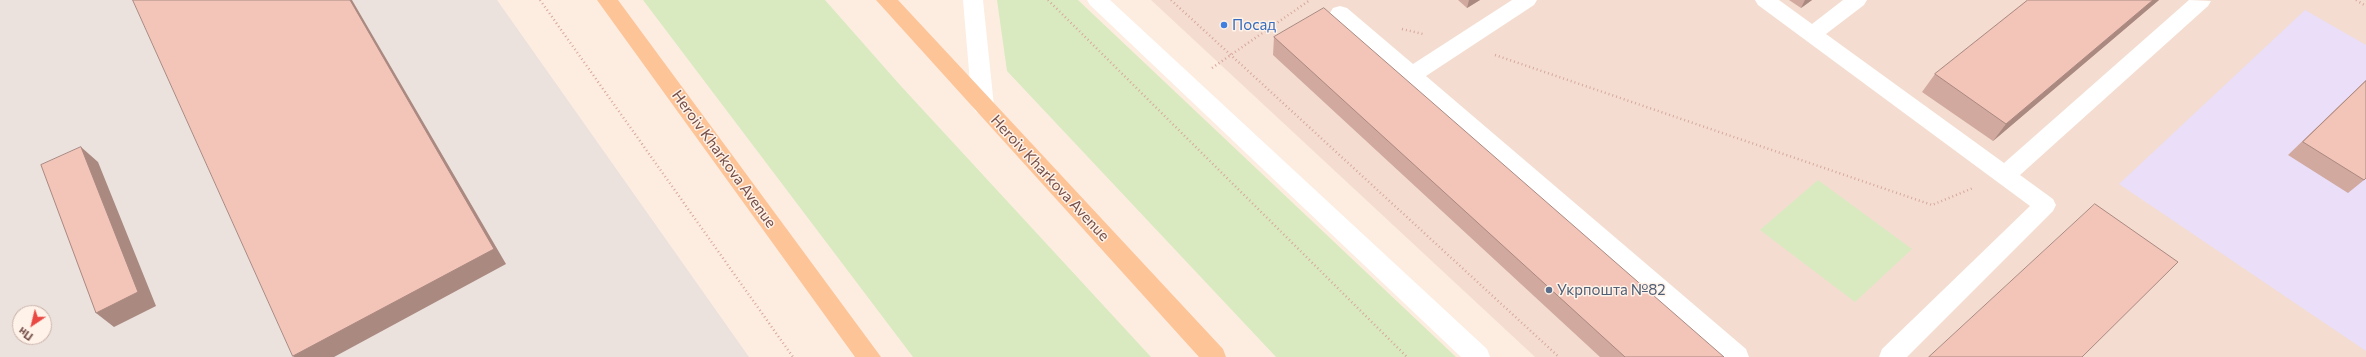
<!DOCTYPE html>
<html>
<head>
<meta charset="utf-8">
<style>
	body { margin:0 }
	#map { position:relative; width:2366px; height:357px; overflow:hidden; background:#fdede1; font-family:Commissioner,sans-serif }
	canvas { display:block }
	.north { position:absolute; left:12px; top:305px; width:40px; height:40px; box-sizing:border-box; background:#fff2e8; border:1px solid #c8b1a8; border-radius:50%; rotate:215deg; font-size:11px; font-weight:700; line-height:16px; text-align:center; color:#754f48 }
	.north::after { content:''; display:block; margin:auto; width:14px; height:18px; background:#ea4843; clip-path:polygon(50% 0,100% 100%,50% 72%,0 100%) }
</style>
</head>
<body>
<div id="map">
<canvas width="2366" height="357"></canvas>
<div class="north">Пн</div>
</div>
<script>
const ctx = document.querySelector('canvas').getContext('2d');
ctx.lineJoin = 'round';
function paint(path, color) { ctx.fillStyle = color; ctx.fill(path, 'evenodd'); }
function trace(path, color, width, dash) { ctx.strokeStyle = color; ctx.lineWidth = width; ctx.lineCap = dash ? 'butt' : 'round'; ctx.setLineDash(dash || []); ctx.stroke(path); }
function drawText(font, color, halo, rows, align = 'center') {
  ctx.font = font + ' Commissioner,sans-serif'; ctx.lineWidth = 3; ctx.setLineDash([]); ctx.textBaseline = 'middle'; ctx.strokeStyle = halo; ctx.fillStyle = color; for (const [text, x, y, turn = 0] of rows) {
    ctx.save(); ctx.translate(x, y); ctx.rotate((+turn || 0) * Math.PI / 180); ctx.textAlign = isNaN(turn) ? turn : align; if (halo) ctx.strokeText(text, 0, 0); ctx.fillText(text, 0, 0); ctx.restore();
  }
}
const residential = new Path2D(`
	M1151,0h1215v357h-831z`);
const industrial = new Path2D(`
	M0,0h497l252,357h-749zM20,313h24v24h-24z`);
const education = new Path2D(`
	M2305,10l61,35v306l-247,-167z`);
const green = new Path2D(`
	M643,0h182l75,85 251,272h-238z
	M997,0h81l378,357h-180l-269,-286z
	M1818,180l94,69 -57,53 -95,-72z`);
const path = new Path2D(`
	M540,0l253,357
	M1048,0l359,357
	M1171,0l388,357
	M2356,0l10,6
	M1402,29l21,5
	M1495,55l437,150 41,-17
	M1212,68l98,-68`);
const minor = new Path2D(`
	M963,0h20l11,106 -4,6 -7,2 -7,-2 -4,-6z
	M1087,0h23l377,349 3,8h-29l-371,-352z
	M1512,0h25l-3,5 -108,71 320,273 3,8h-29l-387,-339 -3,-5 3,-5 7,-2 7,2 66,56z
	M1755,0h24l33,24 31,-24h24l-3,5 -38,29 178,129 185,-163 22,1 -3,5 -188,169 33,24 3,6 -3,6 -146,146h-28l3,-8 148,-143 -272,-201z`);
const major = new Path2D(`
	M597,0h21l263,357h-26z
	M876,0h22l325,349 3,8h-27z`);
const wall = new Path2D(`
	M1458,0h22l-13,8z
	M1789,0h23l-11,8z
	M2028,0h131l-166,141 -71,-49 13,-18z
	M1274,37l450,320h-124l-327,-302z
	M2366,80l-2,100 -16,13 -60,-38z`);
const shadedWall = new Path2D(`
	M350,0h2l154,264 -172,93h-40l-1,-1z
	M1469,0h11l-13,8z
	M1805,0h7l-11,8z
	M2153,0h6l-166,141 13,-17z
	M81,147l17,15 58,144 -42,21 -18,-14z`);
const building = new Path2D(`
	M133,0h217l144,249 -201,107z
	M2028,0h125l-147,124 -71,-50z
	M1324,8l400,349h-99l-351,-320z
	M2366,81v97l-2,2 -61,-38z
	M81,147l57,145 -42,21 -55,-148z
	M2095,204l83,58 -96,95h-153z`);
const markers = [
	[1224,25,4,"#3f7fe0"],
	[1549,290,4,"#5c6f8a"]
];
const shopNames = [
	["Посад",1232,25]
];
const streetNames = [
	["Heroiv Kharkova Avenue",724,159,54],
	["Heroiv Kharkova Avenue",1050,178,47]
];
const serviceNames = [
	["Укрпошта №82",1557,290]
];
paint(residential, '#f4ddd0');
paint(industrial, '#ebe1dd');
paint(education, '#eadef9');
paint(green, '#d9eac0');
trace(path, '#d7a79c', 2.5, [1, 3]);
paint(minor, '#fff');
paint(major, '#fdc498');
paint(wall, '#d1a99e');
paint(shadedWall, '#aa8981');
paint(building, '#f3c4b8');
trace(building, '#aa8981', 1);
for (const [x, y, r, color] of markers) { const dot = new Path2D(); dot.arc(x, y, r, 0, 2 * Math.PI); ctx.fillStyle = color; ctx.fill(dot); trace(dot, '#fff2e8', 1.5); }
drawText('15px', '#366cbe', '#fff2e8', shopNames, 'left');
drawText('15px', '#754f48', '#fff2e8', streetNames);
drawText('15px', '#4e5e75', '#fff2e8', serviceNames, 'left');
</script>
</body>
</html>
